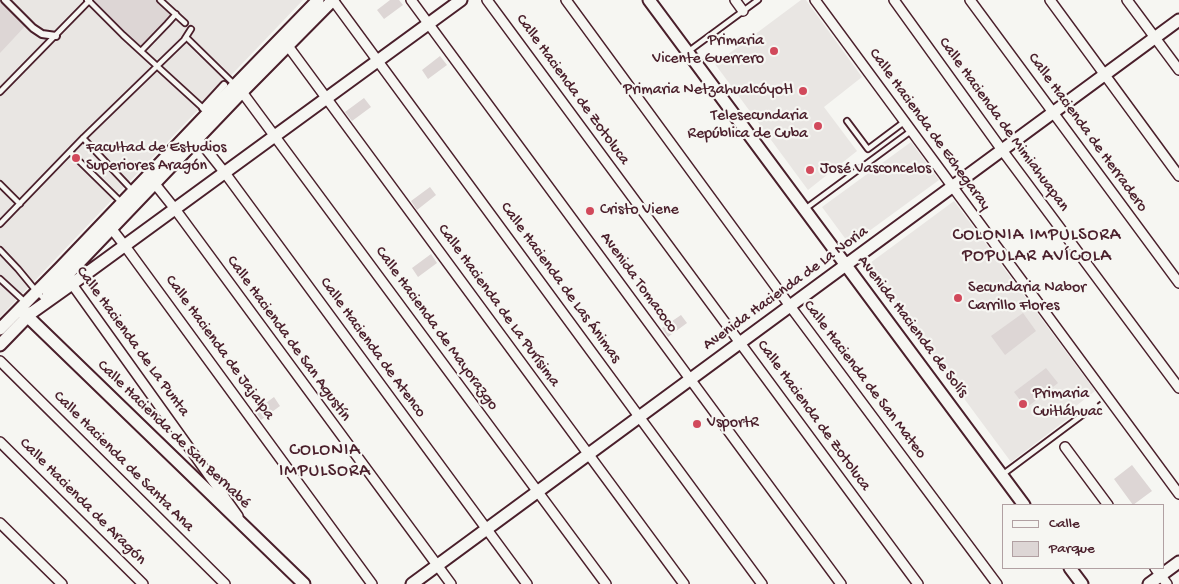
<!DOCTYPE html>
<html>
<head>
<meta charset="utf-8">
<style>
	body { margin:0 }
	#map { position:relative; width:1179px; height:584px; overflow:hidden; background:#f6f6f2; font-family:"Gochi Hand",sans-serif }
	canvas { display:block }
	.legend { position:absolute; left:1002px; top:504px; width:162px; height:65px; box-sizing:border-box; background:#f6f6f2; border:1px solid #b1a0a2; margin:0; padding:6px 9px; list-style:none; font-size:15px; color:#4a1f2b }
	.legend li { display:flex; align-items:center; gap:10px; height:25px }
	.legend b { width:25px; border:1px solid #b1a0a2 }
</style>
</head>
<body>
<div id="map">
<canvas width="1179" height="584"></canvas>
<ul class="legend">
<li><b style="height:6px;background:#f6f6f2"></b>Calle</li>
<li><b style="height:14px;background:#ddd6d5"></b>Parque</li>
</ul>
</div>
<script>
const ctx = document.querySelector('canvas').getContext('2d');
ctx.lineJoin = 'round';
function paint(path, color) { ctx.fillStyle = color; ctx.fill(path, 'evenodd'); }
function trace(path, color, width, dash) { ctx.strokeStyle = color; ctx.lineWidth = width; ctx.lineCap = dash ? 'butt' : 'round'; ctx.setLineDash(dash || []); ctx.stroke(path); }
function drawText(font, color, halo, rows, align = 'center') {
  ctx.font = font + ' "Gochi Hand",sans-serif'; ctx.lineWidth = 4.5; ctx.setLineDash([]); ctx.textBaseline = 'middle'; ctx.strokeStyle = halo; ctx.fillStyle = color; for (const [text, x, y, turn = 0] of rows) {
    ctx.save(); ctx.translate(x, y); ctx.rotate((+turn || 0) * Math.PI / 180); ctx.textAlign = isNaN(turn) ? turn : align; if (halo) ctx.strokeText(text, 0, 0); ctx.fillText(text, 0, 0); ctx.restore();
  }
}
const built = new Path2D(`
	M0,0h303l-303,317z
	M801,0h5l56,77 -38,30 33,44 -49,39 -93,-126z
	M911,142l28,38 -89,65 -28,-38z
	M954,201l141,190 -28,22 3,4 -59,45 -145,-196z`);
const green = new Path2D(`
	M0,0h5l23,23 -28,30z
	M88,0h67l20,20 -33,34z
	M390,0h9l4,5 -19,14 -7,-9z
	M440,56l7,9 -19,14 -6,-9z
	M364,98l7,9 -19,14 -7,-9z
	M430,187l6,8 -19,15 -6,-9z
	M431,254l6,9 -19,14 -6,-9z
	M1023,313l13,18 -31,24 -14,-19z
	M681,315l6,8 -19,14 -6,-9z
	M1046,368l12,15 -32,25 -12,-16z
	M274,397l6,9 -19,14 -6,-9z
	M1132,465l20,26 -19,14 -19,-26z`);
const path = new Path2D(`
	M1091,409l10,-8`);
const service = new Path2D(`
	M160,0l25,23
	M186,37l49,48
	M141,51l26,-27 9,-10
	M689,51l69,-51
	M0,92l89,-91 34,34 82,75
	M847,121l21,28 36,-27
	M83,138l49,52
	M70,152l51,50
	M0,184l20,20
	M805,209l106,-78
	M0,224l83,-86 101,-98 7,-11
	M0,250l18,19 19,23 7,7
	M0,279l25,23
	M1002,475l83,-62`);
const pedestrian = new Path2D(`
	M5,0l28,28 9,6 14,2
	M88,0l1,1
	M203,108l21,-23`);
const minor = new Path2D(`
	M333,0l429,584
	M411,0l430,584
	M487,0l431,584
	M566,0l224,306 207,278
	M735,0l8,11
	M815,0l364,494
	M894,0l108,150 177,238
	M970,0l209,283
	M1050,0l129,176
	M1127,0l52,70
	M288,46l396,538
	M242,92l364,492
	M194,134l31,39 302,411
	M155,184l20,25 276,375
	M111,228l14,18 247,338
	M69,280l169,236
	M0,361l225,223
	M0,442l143,142
	M1065,447l43,58
	M0,523l62,61
	M1155,568l12,16`);
const tertiary = new Path2D(`
	M649,0l375,505
	M48,295l194,-203 91,-92
	M23,312l281,272
	M27,316l45,-32 389,-284
	M0,329l60,-61 148,-155 110,-113
	M0,345l32,-33
	M1070,568l12,16
	M412,584l767,-564
	M1149,584l30,-22`);
const markers = [
	[774,51,5,"#d1495b"],
	[803,91,5,"#d1495b"],
	[818,126,5,"#d1495b"],
	[76,158,5,"#d1495b"],
	[810,170,5,"#d1495b"],
	[590,211,5,"#d1495b"],
	[958,298,5,"#d1495b"],
	[1023,404,5,"#d1495b"],
	[697,424,5,"#d1495b"]
];
const poiNames = [
	["Primaria",764,42,"right"],
	["Vicente Guerrero",764,60,"right"],
	["Primaria Netzahualcóyotl",793,91,"right"],
	["Telesecundaria",808,117,"right"],
	["República de Cuba",808,135,"right"],
	["Facultad de Estudios",86,149],
	["Superiores Aragón",86,167],
	["José Vasconcelos",820,170],
	["Cristo Viene",600,211],
	["Secundaria Nabor",968,289],
	["Carrillo Flores",968,307],
	["Primaria",1033,395],
	["Cuitláhuac",1033,413],
	["VsportR",707,424]
];
const streetNames = [
	["Calle Hacienda de Zotoluca",572,90,54],
	["Calle Hacienda de Mimiahuapan",1003,125,54],
	["Calle Hacienda de Echegaray",929,130,54],
	["Calle Hacienda de Herradero",1087,133,54],
	["Calle Hacienda de Las Ánimas",560,283,54],
	["Avenida Tomacoco",638,283,54],
	["Avenida Hacienda de La Noria",786,289,-36],
	["Calle Hacienda de La Purísima",498,306,54],
	["Avenida Hacienda de Solís",912,327,53],
	["Calle Hacienda de Mayorazgo",436,329,54],
	["Calle Hacienda de San Agustín",288,339,54],
	["Calle Hacienda de La Punta",132,342,54],
	["Calle Hacienda de Jajalpa",219,348,54],
	["Calle Hacienda de Atenco",372,348,54],
	["Calle Hacienda de San Mateo",864,380,53],
	["Calle Hacienda de Zotoluca",813,416,54],
	["Calle Hacienda de San Bernabé",173,435,44],
	["Calle Hacienda de Santa Ana",123,462,45],
	["Calle Hacienda de Aragón",82,502,45]
];
const neighbourhoodNames = [
	["COLONIA IMPULSORA",1037,236],
	["POPULAR AVÍCOLA",1037,257],
	["COLONIA",325,451],
	["IMPULSORA",325,472]
];
paint(built, '#e9e6e3');
paint(green, '#ddd6d5');
trace(service, '#4a1f2b', 8);
trace(pedestrian, '#4a1f2b', 10);
trace(minor, '#4a1f2b', 12);
trace(tertiary, '#4a1f2b', 15);
trace(path, '#4a1f2b', 2, [4, 4]);
trace(service, '#f6f6f2', 4.5);
trace(pedestrian, '#f6f6f2', 6);
trace(minor, '#f6f6f2', 9);
trace(tertiary, '#f6f6f2', 11);
for (const [x, y, r, color] of markers) { const dot = new Path2D(); dot.arc(x, y, r, 0, 2 * Math.PI); ctx.fillStyle = color; ctx.fill(dot); trace(dot, '#f6f6f2', 2); }
drawText('16px', '#4a1f2b', '#f6f6f2', poiNames, 'left');
drawText('16px', '#4a1f2b', '#f6f6f2', streetNames);
ctx.letterSpacing = '1px';
drawText('18px', '#4a1f2b', '#f6f6f2', neighbourhoodNames);
ctx.letterSpacing = '0px';
</script>
</body>
</html>
